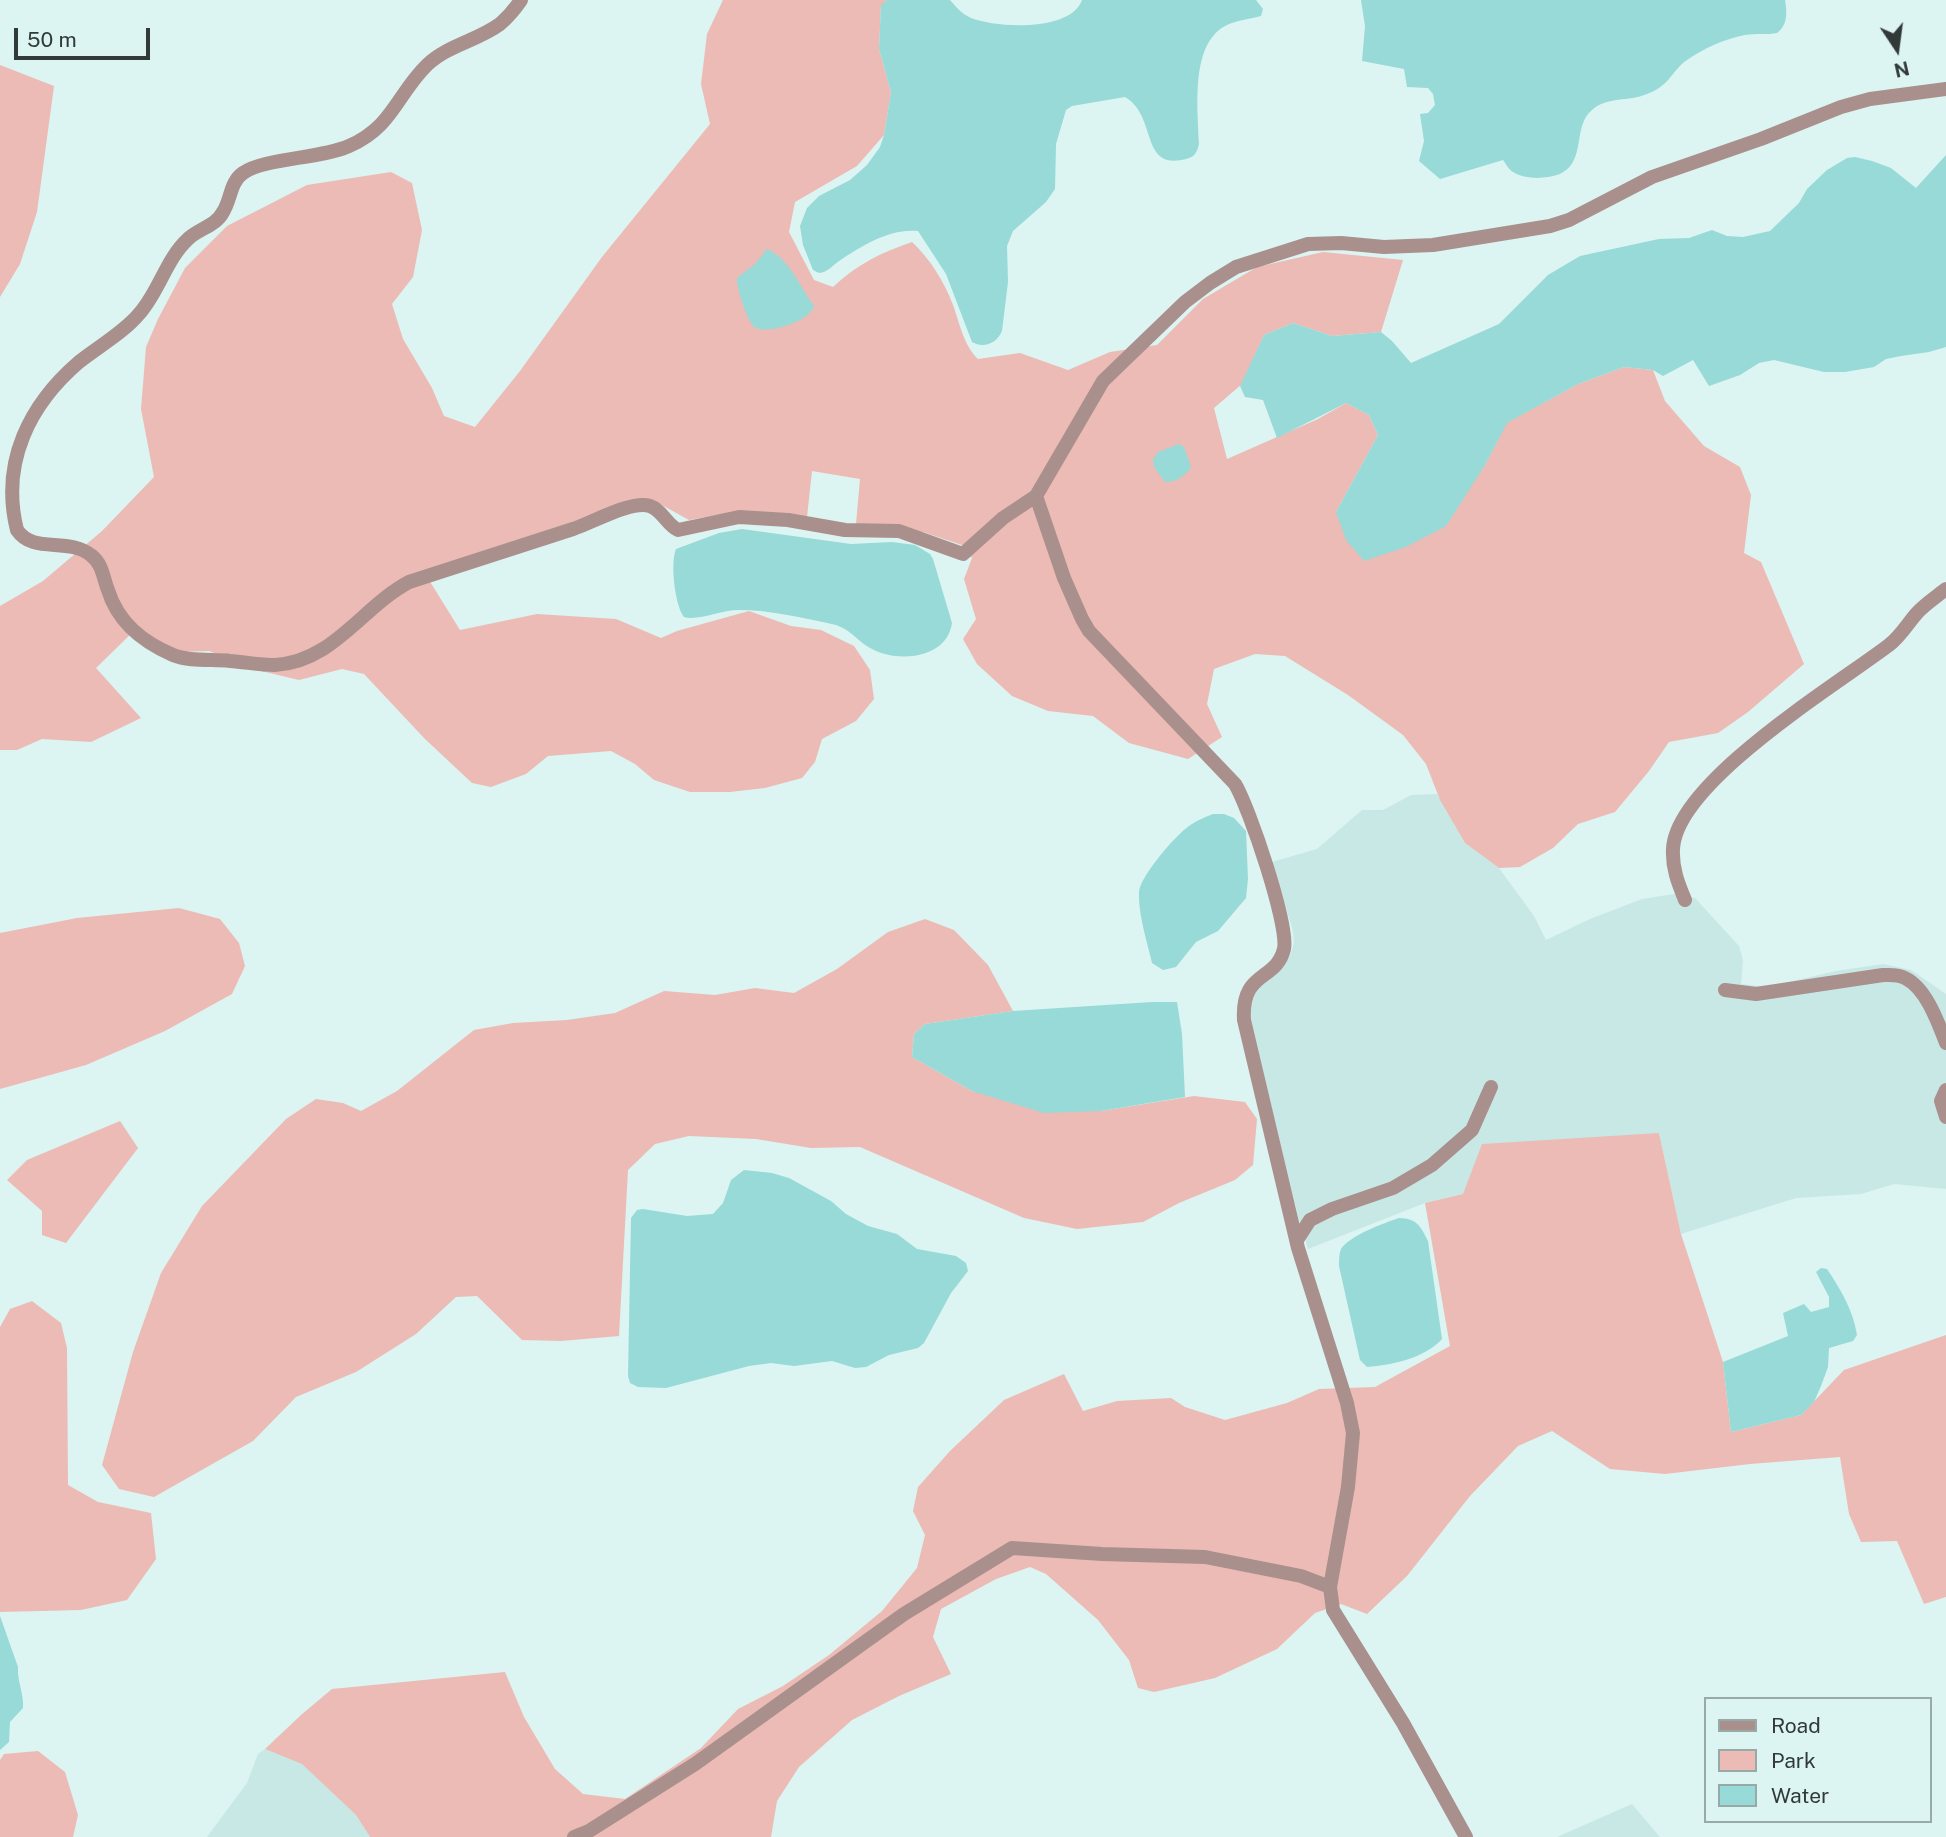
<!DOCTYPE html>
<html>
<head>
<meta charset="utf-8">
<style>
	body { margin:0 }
	#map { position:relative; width:1946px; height:1837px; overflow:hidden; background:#dcf4f2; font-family:"Public Sans",sans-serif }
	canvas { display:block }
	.legend { position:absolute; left:1704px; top:1697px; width:228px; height:126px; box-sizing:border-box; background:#dcf4f2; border:2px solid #98aaa8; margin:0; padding:9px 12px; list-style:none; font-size:21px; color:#313a39 }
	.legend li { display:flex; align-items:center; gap:14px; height:35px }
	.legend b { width:35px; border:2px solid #98aaa8 }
	.north { position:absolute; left:1862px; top:14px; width:70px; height:70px; -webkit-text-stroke:5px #dcf4f2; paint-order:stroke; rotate:167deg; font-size:19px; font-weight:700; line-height:28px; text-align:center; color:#313a39 }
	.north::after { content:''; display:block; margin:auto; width:24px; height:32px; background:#313a39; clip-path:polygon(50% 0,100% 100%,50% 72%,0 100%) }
	.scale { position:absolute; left:14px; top:28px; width:136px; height:32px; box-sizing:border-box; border:4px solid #313a39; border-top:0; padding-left:9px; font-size:21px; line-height:24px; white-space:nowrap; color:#313a39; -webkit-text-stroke:5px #dcf4f2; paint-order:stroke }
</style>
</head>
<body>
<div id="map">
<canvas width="1946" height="1837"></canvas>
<ul class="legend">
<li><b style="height:9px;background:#a9908c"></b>Road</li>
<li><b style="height:19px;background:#ecbbb5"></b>Park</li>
<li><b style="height:19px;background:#97dad7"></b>Water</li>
</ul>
<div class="north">N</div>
<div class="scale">50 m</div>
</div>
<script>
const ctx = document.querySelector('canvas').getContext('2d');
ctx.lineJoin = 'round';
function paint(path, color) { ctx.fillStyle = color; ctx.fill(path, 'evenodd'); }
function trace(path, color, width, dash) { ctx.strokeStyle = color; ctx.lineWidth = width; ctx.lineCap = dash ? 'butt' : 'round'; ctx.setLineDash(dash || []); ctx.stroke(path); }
const built = new Path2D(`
	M1437,794l28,49 34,25 35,48 12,24 44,-21 52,-20 32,-5 21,4 44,48 4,14 -2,24 26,3 69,-16 47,-7 28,6 35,24v195l-52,-5 -33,10 -65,4 -115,36 -22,-101 -196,61 -38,9 -117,46 -10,-33 -48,-196 1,-20 3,-7 22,-20 14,-17 4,-13 -1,-12 -21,-69 45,-13 45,-39h21l28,-15z
	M265,1749l37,14 54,52 14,22h-163l40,-54 11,-29z
	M1632,1804l28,33h-103z`);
const green = new Path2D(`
	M723,0h164l-6,6 -2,43 12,43 -7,43 -27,31 -62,36 -6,30 25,48 19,7c23,-22 49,-35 79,-45 18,17 32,39 41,63 7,19 10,39 25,54l42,-6 48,17 42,-18 47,-7 46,-46 54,-32 66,-15 80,8 -22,72 -49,4 -39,-13 -29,12 -22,49 -28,24 13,51 91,-40 28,-16 23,12 9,20 -42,77 149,-47 21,-42 72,-39 46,-17 29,3 12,31 39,45 36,21 11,28 -7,58 17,9 43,102 -56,48 -30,21 -49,9 -20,29 -34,41 -37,12 -25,24 -33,19 -21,1 -34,-25 -25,-43 -14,-36 -23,-29 -55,-40 -63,-39 -30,-2 -41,15 -7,35 15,33 -34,22 -59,-16 -36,-27 -45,-5 -36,-15 -35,-32 -14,-25 13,-20 -12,-40 8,-21 -10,-13 -39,-13 -50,1 -17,-9 4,-45 -48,-8 -5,46 -68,-6 -50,9 -29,-16 -25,-3 -211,71 36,58 77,-16 79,5 45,19 16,-7 72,-20 42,15 30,4 33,16 16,24 4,29 -18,22 -34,18 -7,23 -13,16 -37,10 -35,4h-40l-36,-12 -19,-16 -24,-13 -63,5 -22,18 -35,13 -19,-4 -47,-44 -61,-65 -22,-5 -43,11 -42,-10 -48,-19 -31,1 -41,-24 -41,40 45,50 -50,24 -49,-3 -25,11h-17v-144l43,-25 59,-50 52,-54 -13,-68 5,-62 12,-28 27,-51 42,-42 80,-41 84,-13 21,11 10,47 -9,47 -21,27 11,35 29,49 12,28 31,11 45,-56 82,-114 108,-133 -9,-40 6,-50z
	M0,65l54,21 -17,126 -17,52 -20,33z
	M179,908l41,11 19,24 6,23 -13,28 -67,37 -79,34 -86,24v-156l77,-15z
	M925,919l29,11 34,35 25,46 -88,13 -11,10 -2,23 60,34 129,20 93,-15 51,6 12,17 -4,46 -18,15 -56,23 -36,19 -66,7 -53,-11 -164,-71 -49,1 -55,-9 -67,-3 -34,8 -27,26 -9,166 -58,5 -39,-1 -45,-44 -21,1 -40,37 -60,38 -60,25 -43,44 -99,56 -35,-8 -17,-24 31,-113 28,-79 41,-67 84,-87 30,-20 27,4 18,8 36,-20 77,-61 39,-7 54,-3 48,-7 49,-22 51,4 40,-7 39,5 43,-24 51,-37z
	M120,1121l18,27 -72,95 -24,-8v-24l-35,-31 20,-20z
	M1659,1133l22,101 42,128 8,70 70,-17 43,-45 102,-35v262l-22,7 -27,-63 -36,1 -12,-28 -9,-57 -90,7 -85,10 -55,-5 -58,-38 -34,15 -48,50 -63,80 -40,38 -26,-10 -26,9 -38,36 -62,29 -61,14 -16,-4 -9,-28 -31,-40 -52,-46 -16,-7 -34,12 -55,30 -8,28 18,37 -52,22 -47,24 -53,47 -22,34 -6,36h-401l-14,-22 -54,-51 -37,-15 36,-34 31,-26 173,-17 19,45 31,52 28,25 42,5 76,-51 37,-39 45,-23 46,-31 53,-44 35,-43 8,-33 -12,-24 5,-24 32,-36 54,-51 60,-26 19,37 34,-10 54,-3 14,9 40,13 62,-17 32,-14 56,-2 75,-41 -25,-143 38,-9 19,-50z
	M32,1301l29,22 6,25 1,137 30,17 53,11 5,46 -29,41 -46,10 -81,2v-285l10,-18z
	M38,1751l27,21 13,43 -5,22h-73v-77l4,-6z`);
const water = new Path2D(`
	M887,0h63c6,7 12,14 21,18 25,10 100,14 111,-18h174l7,9 -2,7c-11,3 -22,4 -32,8 -40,17 -31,85 -30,120 -2,8 -4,13 -13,15 -47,12 -28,-43 -61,-62l-53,9 -6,4 -10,34 -1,45 -9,13 -33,29 -6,15 1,36 -6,49c-5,12 -18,18 -30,11l-26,-68 -28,-43c-28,-3 -57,15 -79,30 -7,5 -11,11 -20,12l-6,-3 -10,-25 -3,-19 7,-18 12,-12 31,-16 17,-15 13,-18 4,-12 7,-43 -12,-43 2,-44z
	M1361,0h424c2,12 3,25 -8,33 -10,2 -21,0 -32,2 -18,3 -43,14 -58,25 -16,11 -16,25 -40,34 -19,8 -39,2 -55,16 -20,16 -5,51 -32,64 -13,5 -34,6 -47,-2 -4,-2 -7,-8 -10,-12l-63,19 -21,-18 5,-20 -4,-27 8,-1 7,-8 -2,-11 -5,-6 -21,-1 -3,-18 -42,-8 3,-35z
	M1946,155v192l-17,5 -28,4 -15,3 -12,8 -29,5h-21l-50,-12 -15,3 -19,12 -31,11 -16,-26 -30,16 -10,-6 -29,-3 -46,17 -71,39 -22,42 -39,61 -40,21 -42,14 -18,-21 -10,-28 42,-77 -9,-20 -23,-12 -69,35 -14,-38 -18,-3 -5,-11 24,-51 29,-12 39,13 49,-4 11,9 19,22 88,-39 49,-49 32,-19 79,-17 30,-1 23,-8 15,6 16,1 27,-6 29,-28 8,-14 20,-19 20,-12 8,-1 17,4 19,7 25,20z
	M767,249c22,9 33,38 47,57 -4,15 -44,28 -58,22 -8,-3 -20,-41 -19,-50l18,-14z
	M1179,444l5,3 7,20c-5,8 -15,16 -26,15l-11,-15 -1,-7 5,-8z
	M742,529l109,15 41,-2 23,3 15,9 3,5 19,64c-5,36 -54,40 -80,26 -14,-7 -19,-18 -36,-24 -32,-7 -65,-15 -98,-15 -17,0 -40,11 -54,7 -9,-11 -14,-54 -8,-68l43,-16z
	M1213,814h11l10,4 12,13 2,48 -2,19 -28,33 -22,11 -20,25 -13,3 -11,-7c-5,-22 -14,-49 -13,-71 1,-15 33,-52 45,-62 9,-8 19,-12 29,-16z
	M1152,1002h25l5,32 3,63 -84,14 -57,2 -72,-22 -60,-34 2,-23 11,-10 88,-13z
	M744,1170l28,3 17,5 42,23 15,13 22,12 29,8 20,15 39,7 10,7 2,8 -17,22 -27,50 -6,5 -29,7 -23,12 -11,1 -23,-7 -38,5 -23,-3 -22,3 -83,22 -28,-1 -8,-4 -2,-7 3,-158 6,-8 6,-1 44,7 26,-2 10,-11 8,-23z
	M1399,1218c18,1 21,7 29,23l14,98c-17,19 -50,26 -75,28l-7,-7 -21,-94c0,-6 0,-12 2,-17 8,-13 43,-26 58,-31z
	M1821,1268l6,1c14,21 26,41 30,66l-4,6 -24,7 -1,19 -7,19 -7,16 -13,13 -70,17 -8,-70 65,-26 -5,-23 21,-9 7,8 18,-5v-10l-13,-25z
	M0,1616l18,51c-1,14 6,27 5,41l-13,14 -1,20 -9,8z`);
const minor = new Path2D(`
	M521,0c-6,9 -13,17 -21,24 -23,17 -52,21 -73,41 -30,29 -34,62 -78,81 -29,13 -85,12 -106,27 -13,9 -12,27 -20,39 -7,14 -25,17 -35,27 -22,20 -29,53 -49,75 -16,19 -40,32 -60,48 -49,42 -79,100 -62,168 17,25 51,6 75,26 11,9 11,22 16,34 10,33 35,52 65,65 17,7 40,4 57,6 15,1 30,4 45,4 58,-3 87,-58 134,-83 55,-18 109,-35 164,-53 19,-6 58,-29 77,-23 12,4 17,19 28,24l61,-13 49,3 57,10 54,1 64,23 40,-36 33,-22
	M1685,900c-7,-17 -13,-32 -12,-51 3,-67 165,-165 216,-204 11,-8 19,-22 28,-32 8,-9 19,-16 29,-24
	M1725,990l31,4 127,-19c7,0 15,-1 22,3 21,10 33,44 41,65
	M1946,1090l-5,11 5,16
	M1297,1240l13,-20 22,-11 61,-21 39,-23 40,-35 19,-43
	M574,1837l15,-6 106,-67 209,-150 108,-66 90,6 103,3 96,19 29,11
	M1466,1837l-63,-114 -70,-113 -3,-23 18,-100 5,-54 -6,-30 -49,-155 -54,-228c-3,-50 32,-38 40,-71 5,-24 -35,-142 -49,-165l-146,-153 -7,-12 -18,-41 -28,-82 67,-115 82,-79 25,-19 26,-16 72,-23 33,-1 43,4 49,-2 117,-19 19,-6 83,-43 109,-38 80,-32 29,-8 76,-10`);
paint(built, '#c8e8e6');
paint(green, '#ecbbb5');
paint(water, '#97dad7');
trace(minor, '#a9908c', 14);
</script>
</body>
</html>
